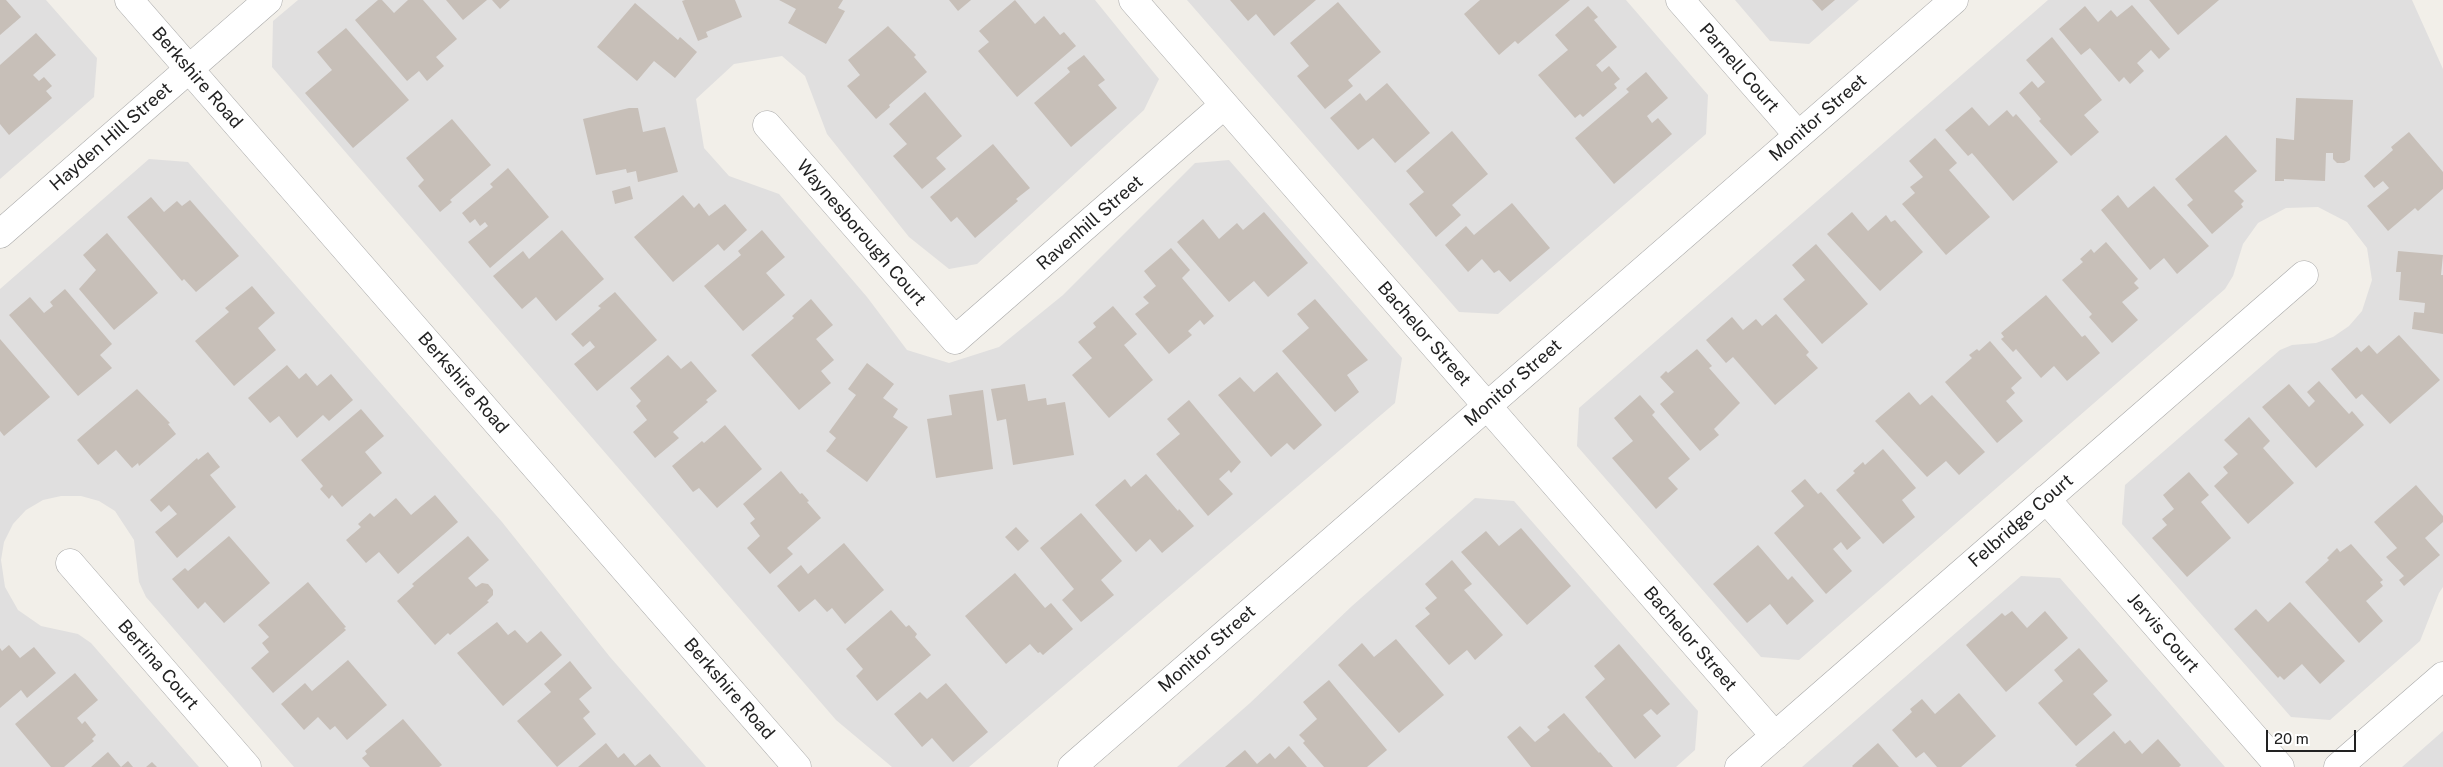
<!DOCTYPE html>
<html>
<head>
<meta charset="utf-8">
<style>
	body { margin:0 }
	#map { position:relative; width:2443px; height:767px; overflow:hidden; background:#f2efe9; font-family:"Public Sans",sans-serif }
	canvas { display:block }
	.scale { position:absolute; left:2266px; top:730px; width:90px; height:22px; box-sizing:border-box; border:2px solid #222; border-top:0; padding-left:6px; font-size:15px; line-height:18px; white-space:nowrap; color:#222; -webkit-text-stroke:4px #fff; paint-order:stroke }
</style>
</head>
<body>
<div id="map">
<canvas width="2443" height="767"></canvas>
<div class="scale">20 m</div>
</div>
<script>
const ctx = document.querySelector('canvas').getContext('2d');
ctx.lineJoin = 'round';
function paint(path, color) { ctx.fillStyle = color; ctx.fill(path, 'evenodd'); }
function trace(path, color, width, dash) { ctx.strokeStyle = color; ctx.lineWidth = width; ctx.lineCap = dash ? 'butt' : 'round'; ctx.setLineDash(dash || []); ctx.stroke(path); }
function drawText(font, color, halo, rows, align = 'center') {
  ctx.font = font + ' "Public Sans",sans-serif'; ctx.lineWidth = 4; ctx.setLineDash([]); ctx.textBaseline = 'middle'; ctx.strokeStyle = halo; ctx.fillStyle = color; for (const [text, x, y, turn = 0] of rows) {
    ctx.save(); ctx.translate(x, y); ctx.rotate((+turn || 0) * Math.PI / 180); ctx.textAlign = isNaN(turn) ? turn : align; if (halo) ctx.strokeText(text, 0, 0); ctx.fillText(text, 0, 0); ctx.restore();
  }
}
const residential = new Path2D(`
	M0,0h46l51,58 -3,39 -94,82z
	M298,0h797l64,79 -15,31 -167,154 -28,5 -40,-32 -82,-103 -22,-58 -23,-20 -48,8 -38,35 8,49 25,28 50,18 88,103 40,53 42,13 50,-16 64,-52 132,-132 34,-3 173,198 -7,45 -426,364h-77l-56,-47 -564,-653 1,-46z
	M1187,0h439l82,95 -2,39 -208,180 -39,-2z
	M1735,0h124l-50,44 -39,-3z
	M2048,0h364l31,69v518l-4,6 -19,48 -90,79 -39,-3 -169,-193 3,-39 155,-135 12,-5 24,-2 17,-6 16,-11 13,-15 10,-31 -5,-32 -20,-26 -29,-15 -32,1 -28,15 -15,21 -10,32 -8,13 -426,371 -38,-3 -184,-211 2,-38z
	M149,159l39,3 314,360 108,135 96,110h-412l-148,-170 -7,-15 -5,-42 -19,-29 -16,-10 -18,-5h-20l-18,4 -17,10 -13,14 -9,18 -3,18 4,27 13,23 23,16 37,8 13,9 108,124h-199v-478z
	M1475,498l39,3 184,210 -3,39 -19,17h-499l73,-64 102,-97z
	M2021,576l39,2 165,189h-423z
	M2443,731v36h-41z`);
const building = new Path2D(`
	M0,0h6l15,17 -21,18z
	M378,0h4l12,13 14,-13h15l34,39 -21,18 8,9 -17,15 -8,-10 -12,10 -52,-61z
	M446,0h41l-24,20z
	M492,0h18l-10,9z
	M685,0h50l7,17 -36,15 2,5 -10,4 -16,-40z
	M779,0h64l-5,8 7,3 -19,33 -38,-21 8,-14z
	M949,0h22l-13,11z
	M1015,0l20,24 9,-8 16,19 4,-3 12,14 -59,51 -39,-46 11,-9 -10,-11z
	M1230,0h86l-42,36 -18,-22 -8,7z
	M1480,0h90l-52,44 -3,-3 -16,14 -35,-41z
	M1812,0h23l-13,11z
	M2149,0h70l-41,35z
	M1338,2l43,50 -33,28 5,6 -28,23 -28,-33 12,-10 -19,-23z
	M635,3l43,37 2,-3 17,15 -22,26 -21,-17 -17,20 -40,-34z
	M2132,5l38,44 -11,10 -8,-9 -14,13 7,8 -14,13 -6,-7 -5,5 -29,-34 -9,7 -22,-26 26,-23 13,16 13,-12 6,7z
	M1588,6l10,11 -4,3 23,27 -21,18 6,7 7,-6 11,13 -6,5 3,4 -34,29 -3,-3 -5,4 -37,-43 30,-25 -13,-15z
	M888,26l28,29 -2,2 13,15 -38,33 1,2 -14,12 -29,-33 13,-11 -12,-15z
	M346,28l63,72 -56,48 -48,-55 27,-23 -15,-18z
	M36,33l20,22 -23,20 6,6 5,-4 8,9 -6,5 6,7 -43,37 -9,-11v-59z
	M2052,37l50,63 -18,15 15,17 -28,24 -32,-35 2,-2 -22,-26 13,-12 6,7 7,-6 -19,-22z
	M1084,55l21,25 -7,5 19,23 -46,39 -37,-44 36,-31 -3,-4z
	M1646,72l22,26 -21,18 5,7 6,-5 14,16 -58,50 -39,-46 54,-46 -3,-3z
	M1387,83l43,50 -35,30 -22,-25 -15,12 -28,-32 30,-25 6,8z
	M925,92l37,44 -26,22 10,11 -24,20 -29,-33 14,-12 -18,-20z
	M2296,98l57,2 -3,60 -6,3h-7l-4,-4v-6h-7l-1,28 -41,-2v2h-9l1,-43 18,2z
	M1972,107l17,19 18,-16 6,7 3,-3 42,48 -45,39 -41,-48 -4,3 -23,-26z
	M629,108h9l5,24 22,-5 13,45 -40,10 -2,-11 -9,2 -1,-4 -30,6 -13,-56z
	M452,119l39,46 -41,35 2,2 -12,10 -22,-26 6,-6 -18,-22z
	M1452,131l36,43 -36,31 9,10 -25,22 -27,-33 15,-12 -18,-21z
	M2409,132l34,40v17l-25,22 -3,-3 -27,23 -21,-25 22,-18 -6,-7 -9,7 -10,-12 29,-26 -2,-3z
	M2226,135l31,36 -23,20 10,10 -3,3 2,3 -31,27 -25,-29 6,-5 -18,-21z
	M1935,138l22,25 -8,7 41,47 -44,38 -44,-51 13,-11 -5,-6 13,-10 -14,-16z
	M993,144l37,44 -14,11 2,2 -43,37 -18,-21 -6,5 -21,-25z
	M508,168l41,49 -59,51 -22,-26 20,-16 -3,-4 -5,4 -5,-7 -5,4 -8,-10 31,-26 -3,-3z
	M630,186l3,13 -18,5 -3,-13z
	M2154,186l55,60 -32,28 -13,-16 -14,12 -49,-60 17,-15 10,13z
	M683,195l11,13 5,-5 10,13 16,-12 22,26 -23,21 -6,-7 -45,38 -39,-45z
	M151,197l13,15 13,-11 5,5 8,-6 49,56 -43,36 -12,-13 -2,2 -55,-64z
	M1512,203l38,45 -40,34 -11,-12 -5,3 -12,-14 -14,13 -23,-27 21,-19 8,9z
	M1264,212l44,51 -40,34 -14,-16 -25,21 -52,-60 26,-23 16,20 18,-16 6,7z
	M1852,212l16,19 18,-16 5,7 4,-2 28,32 -43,39 -53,-57z
	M562,230l42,49 -48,42 -20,-24 -14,12 -29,-33 30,-25 6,8z
	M762,230l23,27 -19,16 19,22 -42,36 -39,-45 37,-31 -3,-4z
	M107,233l51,60 -44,37 -35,-41 17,-19 -13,-15z
	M2106,242l32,37 -4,4 5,5 -17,14 16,18 -26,23 -23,-26 3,-3 -30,-34 21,-18 -3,-3 11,-10 3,4z
	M1816,244l52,60 -46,40 -39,-45 22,-19 -13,-15z
	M1171,248l19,22 -8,8 32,38 -10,9 -4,-5 -12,11 4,4 -23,19 -34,-40 14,-11 -6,-6 13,-11 -12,-15z
	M2398,251l45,4 -2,20h2v59l-31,-5 2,-17 10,1 1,-10 -26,-3 2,-28h-5z
	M252,286l23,27 -17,15 18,22 -42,36 -39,-45 34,-29 -4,-4z
	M65,289l47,55 -12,11 12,13 -34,28 -69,-81 21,-18 14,16 9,-7 -3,-4z
	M615,292l42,48 -60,51 -23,-27 21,-17 -5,-6 -7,6 -12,-13 30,-26 -3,-2z
	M2046,295l36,42 3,-2 15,18 -33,28 -13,-15 -13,12 -25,-29 -3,3 -12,-13 3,-2 -3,-4z
	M811,299l22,26 -17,14 18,21 -13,11 10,12 -32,27 -48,-55 43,-37 -2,-2z
	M1315,299l53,61 -21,15 12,17 -24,20 -53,-61 27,-23 -12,-14z
	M1113,306l24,28 -13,11 29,35 -44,38 -37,-43 20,-17 -14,-16 18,-15 -3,-4z
	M1776,314l33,38 -3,3 12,13 -43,37 -42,-48 -7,6 -20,-23 26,-23 11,13 13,-11 6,7z
	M2399,335l41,45 -50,44 -28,-30 -6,5 -25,-30 26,-22 4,5 8,-7 8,9z
	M0,339l50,58 -46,39 -4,-5z
	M1990,341l32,37 -11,10 4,5 -9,8 17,20 -26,22 -52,-61 27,-24 -3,-3 8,-6 2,2z
	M1697,349l15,17 -3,2 31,35 -26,26 5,6 -19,16 -40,-47 14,-12 -14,-15 6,-6 2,2z
	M668,355l13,14 10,-8 26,30 -11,9 2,2 -35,30 6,6 -24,20 -22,-26 14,-12 -11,-14 5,-5 -11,-13z
	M867,363l27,21 -11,14 15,11 -5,8 15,10 -41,55 -41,-31 10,-13 -7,-6 27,-37 -8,-6z
	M287,365l12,14 7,-6 11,13 14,-12 22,26 -24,21 -6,-6 -26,23 -18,-22 -9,7 -22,-25z
	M1277,372l45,53 -28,25 -7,-7 -16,14 -53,-62 22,-18 14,15z
	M2319,381l30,33 3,-3 12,14 -48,43 -54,-61 27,-23 20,23 6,-6 -8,-9z
	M1025,384l3,17 18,-3 1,7 18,-3 9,53 -61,10 -7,-46 -9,2 -6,-32z
	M137,389l33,34 -2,1 8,10 -37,32 -1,-3 -6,5 -16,-18 -18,15 -21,-25z
	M983,390l10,79 -57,9 -9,-59 25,-4 -3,-20z
	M1909,392l11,13 12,-10 53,57 -26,23 -13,-14 -19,16 -52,-56z
	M1640,395l15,17 -3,3 38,44 -22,19 10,11 -22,20 -44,-51 21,-17 -19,-23z
	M1189,400l52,62 -10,11 -2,-3 -10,9 14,15 -25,22 -52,-62 24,-20 -13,-15z
	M361,409l23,27 -19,16 17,21 -40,34 -10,-12 -3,4 -9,-10 3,-3 -22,-26z
	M2249,417l21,24 -7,7 31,35 -46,41 -34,-38 14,-13 -5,-6 15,-13 -14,-14z
	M725,425l37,44 -45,39 -18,-20 -6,4 -21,-26 30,-25 2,2z
	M1883,449l33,39 -14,12 13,17 -32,27 -47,-54 19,-17 -2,-2 10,-9 2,3z
	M208,452l12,15 -10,8 26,32 -59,51 -22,-26 22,-18 -8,-9 -8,7 -11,-12 47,-42 1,2z
	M781,471l19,23 2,-1 7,8 -2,1 14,16 -34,30 6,6 -23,20 -23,-26 13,-12 -10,-13 5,-4 -12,-15z
	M2189,472l20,23 -8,7 30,36 -44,39 -35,-39 15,-13 -5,-6 12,-10 -11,-14z
	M1146,474l32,37 1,-2 15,17 -32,27 -12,-14 -14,13 -41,-47 30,-26 6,8z
	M1805,479l13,15 3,-2 40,46 -14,12 -6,-8 -8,7 19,22 -26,23 -52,-61 30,-27 -13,-15z
	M2416,485l27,31v6l-18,16 15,17 -36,31 -5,-6 5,-4 -18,-19 11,-9 -23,-26z
	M435,495l23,27 -60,52 -19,-22 -13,11 -20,-23 15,-13 -3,-3 12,-11 4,4 22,-19 15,17z
	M1081,513l41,48 -21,19 13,15 -33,27 -19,-22 12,-11 -34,-41z
	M1016,527l13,14 -11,10 -13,-14z
	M1521,528l50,58 -44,39 -66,-73 25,-21 13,15z
	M229,536l41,47 -46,40 -19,-21 -7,7 -26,-30 13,-11 3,3z
	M468,536l21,24 -21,18 8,9 6,-4 6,1 5,6v5l-6,6 2,1 -39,33 -2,-2 -13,12 -38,-44 17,-15 -2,-2z
	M844,543l40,47 -39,34 -13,-16 -5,4 -12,-13 -16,13 -22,-26 24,-21 7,9z
	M2351,544l32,36 -3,2 3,4 -17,15 17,20 -24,22 -54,-61 24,-22 -2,-2 10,-10 3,4z
	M1758,545l30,35 4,-4 22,25 -27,24 -17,-21 -23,19 -34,-39z
	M1452,560l20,24 -8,6 39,45 -28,25 -8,-10 -18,15 -34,-39 15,-12 -5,-6 12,-10 -12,-14z
	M1015,573l30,35 6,-5 22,26 -30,26 -3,-3 -2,1 -8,-9 -24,20 -41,-48z
	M308,582l38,45 -2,1 2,2 -73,63 -22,-25 18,-16 -7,-9 7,-6 -11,-12z
	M2290,602l55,59 -25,23 -18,-20 -18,16 -4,-4 -2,2 -44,-49 22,-20 12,13z
	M891,610l15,17 3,-2 8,9 -2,3 16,18 -54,46 -21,-25 7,-7 -17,-20z
	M2012,611l15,17 18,-17 23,27 -62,54 -40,-47 36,-32 3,3z
	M497,622l11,13 7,-5 12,13 14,-12 21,24 -59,51 -46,-53z
	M1396,639l48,56 -45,38 -61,-68 24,-22 12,14z
	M1619,644l51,60 -13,11 -6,-6 -8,6 18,21 -26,23 -50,-62 20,-18 -11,-13z
	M9,645l11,13 14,-11 22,26 -29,25 -6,-8 -21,18v-60l2,3z
	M2079,648l29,33 -15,13 19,21 -36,31 -38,-43 25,-22 -9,-11z
	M348,660l39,45 -40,35 -12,-14 -5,4 -12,-13 -14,13 -23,-26 24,-21 7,8z
	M570,661l22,27 -13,11 11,13 -7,6 13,16 -39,33 -40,-46 34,-29 -7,-8z
	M75,673l23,27 -21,18 5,6 3,-3 11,14 -4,4 2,2 -30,26h-13l-36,-43z
	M1329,680l58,70 -20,17h-43l-21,-24 2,-2 -6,-6 18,-16 -14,-17z
	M946,683l42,49 -35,30 -21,-24 -10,9 -28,-33 26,-22 7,7z
	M1959,693l37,43 -35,31h-24l-13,-15 -8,6 -24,-28 20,-18 -2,-3 12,-10 13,15z
	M1564,713l35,40 1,-1 13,15h-82l-24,-30 13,-11 15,16 15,-12 -3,-3z
	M403,719l39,46 -3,2h-69l-8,-9 5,-4 -2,-3z
	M2114,731l11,13 5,-4 12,14 16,-15 23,26 -2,2h-102l-2,-2z
	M606,743l12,15 6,-5 11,13 15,-12 11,13h-83z
	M1878,743l21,24h-46l-1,-1z
	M1289,746l18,21h-82l20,-17 12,14 13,-11 5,6z
	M108,752l13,15 7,-6 5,6h-42z
	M152,762l5,5h-11z`);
const minor = new Path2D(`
	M129,0l668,767
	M1133,0l642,736
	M1680,0l118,135
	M767,125l188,215 269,-235
	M0,234l268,-234
	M2046,499l234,268
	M70,563l177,204
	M1739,767l565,-492
	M2338,767l105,-91`);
const tertiary = new Path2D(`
	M1072,767l882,-767`);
const streetNames = [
	["Parnell Court",1739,68,49],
	["Berkshire Road",197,78,49],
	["Monitor Street",1818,118,-41],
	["Hayden Hill Street",111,137,-41],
	["Ravenhill Street",1090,223,-41],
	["Waynesborough Court",861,233,49],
	["Bachelor Street",1424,334,49],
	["Berkshire Road",463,383,49],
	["Monitor Street",1513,383,-41],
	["Felbridge Court",2021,521,-41],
	["Jervis Court",2163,633,49],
	["Bachelor Street",1690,639,49],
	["Monitor Street",1207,649,-41],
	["Bertina Court",158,665,49],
	["Berkshire Road",729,689,49]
];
paint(residential, '#e0dfdf');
paint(building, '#c7bfb8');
trace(minor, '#a9a9a9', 29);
trace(tertiary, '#a9a9a9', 29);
trace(minor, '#fff', 28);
trace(tertiary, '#fff', 28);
drawText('18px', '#222', '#fff', streetNames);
</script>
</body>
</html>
